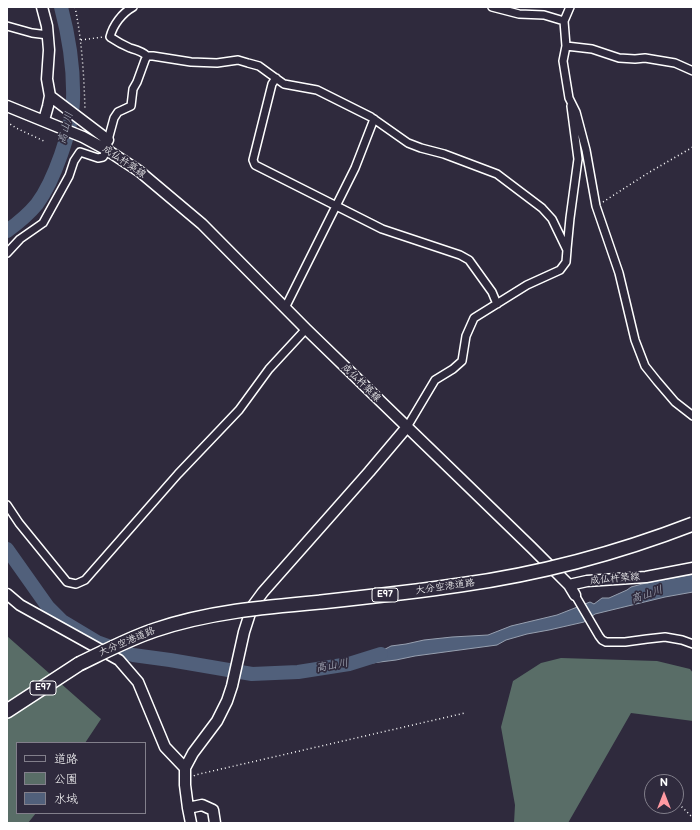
<!DOCTYPE html>
<html>
<head>
<meta charset="utf-8">
<style>
	body { margin:0 }
	#map { position:relative; width:700px; height:830px; overflow:hidden; background:#2f2a3d; font-family:"Balsamiq Sans","Klee One",sans-serif }
	canvas { display:block }
	.frame { position:absolute; inset:0; border:8px solid #fff; pointer-events:none }
	.legend { position:absolute; left:16px; top:742px; width:130px; height:72px; box-sizing:border-box; background:#2f2a3d; border:1px solid #827f8b; margin:0; padding:5px 7px; list-style:none; font-size:12px; color:#fff }
	.legend li { display:flex; align-items:center; gap:8px; height:20px }
	.legend b { width:20px; border:1px solid #827f8b }
	.north { position:absolute; left:644px; top:774px; width:40px; height:40px; box-sizing:border-box; background:#2f2a3d; border:1px solid #827f8b; border-radius:50%; rotate:0deg; font-size:11px; font-weight:700; line-height:16px; text-align:center; color:#fff }
	.north::after { content:''; display:block; margin:auto; width:14px; height:18px; background:#ff9aa2; clip-path:polygon(50% 0,100% 100%,50% 72%,0 100%) }
</style>
</head>
<body>
<div id="map">
<canvas width="700" height="830"></canvas>
<div class="frame"></div>
<ul class="legend">
<li><b style="height:5px;background:#2f2a3d"></b>道路</li>
<li><b style="height:11px;background:#596d67"></b>公園</li>
<li><b style="height:11px;background:#51607b"></b>水域</li>
</ul>
<div class="north">N</div>
</div>
<script>
const ctx = document.querySelector('canvas').getContext('2d');
ctx.lineJoin = 'round';
function paint(path, color) { ctx.fillStyle = color; ctx.fill(path, 'evenodd'); }
function trace(path, color, width, dash) { ctx.strokeStyle = color; ctx.lineWidth = width; ctx.lineCap = dash ? 'butt' : 'round'; ctx.setLineDash(dash || []); ctx.stroke(path); }
function drawText(font, color, halo, rows, align = 'center') {
  ctx.font = font + ' "Balsamiq Sans","Klee One",sans-serif'; ctx.lineWidth = 3.5; ctx.setLineDash([]); ctx.textBaseline = 'middle'; ctx.strokeStyle = halo; ctx.fillStyle = color; for (const [text, x, y, turn = 0] of rows) {
    ctx.save(); ctx.translate(x, y); ctx.rotate((+turn || 0) * Math.PI / 180); ctx.textAlign = isNaN(turn) ? turn : align; if (halo) ctx.strokeText(text, 0, 0); ctx.fillText(text, 0, 0); ctx.restore();
  }
}
const green = new Path2D(`
	M7,636l94,83 -16,24h-68v70h19l-8,10h-21z
	M561,658l96,3 33,8 3,4v48l-62,-8 -63,110h-54l1,-18 -14,-78 12,-46 28,-18z`);
const water = new Path2D(`
	M693,575v17l-28,5 -70,17 -11,8 -35,8 -22,4 -21,6 -9,5 -82,11 -19,4 -24,3h-17l13,-5 23,-12 15,-2 18,-4 28,-3 36,-2 23,-9 46,-11 28,-11 5,-2 4,2 8,-6h7l18,-8 4,-3 15,-4z`);
const river = new Path2D(`
	M7,231c11,-8 21,-16 30,-27 17,-23 35,-74 36,-103 1,-31 -4,-64 -12,-94
	M7,549l41,58 14,14 35,21 36,13 37,5 82,14 46,-2 51,-8 32,-10`);
const path = new Path2D(`
	M75,7c7,34 9,69 10,103
	M81,40l22,-3
	M7,122l9,6 30,14
	M603,202l45,-29 45,-26
	M194,776l1,-1 270,-62
	M676,801l17,17`);
const street = new Path2D(`
	M133,7c-11,6 -20,18 -23,30 6,4 13,8 20,11 7,2 12,3 17,8
	M492,7l27,7 25,1 20,6
	M570,7l-6,14 2,25 -3,15 6,37 7,14 10,38 10,56 23,67 16,67 10,26 12,15 18,21 18,14
	M7,26l25,7 16,2
	M566,46l26,3 27,9 16,1 10,-1 30,5 18,8
	M276,78l-4,6 -19,76 2,5 127,64 78,26 9,5 23,32 5,12
	M567,249l3,-31 8,-59 -7,-53
	M7,253l13,-14 23,-16 26,-47 5,-15 6,-9 18,6 5,-1 4,-7 1,-10 6,-22 4,-6 13,-6 2,-17 4,-7 8,-22 2,-4h6l38,6 26,1 21,-3 10,3 11,3 11,8 14,10 33,6 54,27 37,26 13,5 23,6 53,20 45,34 10,11 15,31 -1,12 -6,8 -33,15 -53,33 -8,18 -4,25 -9,8 -18,11 -28,47
	M285,308l70,-140 19,-49
	M7,505l12,18 48,59 9,2 9,-4 93,-106 61,-64 30,-41 37,-40
	M575,595l24,41 3,4 4,2h19l22,-3 18,-2 17,3 11,4`);
const secondary = new Path2D(`
	M42,7l5,19 2,24 -2,29 3,17 -2,10 -4,14
	M50,96l58,44
	M7,106l76,31 24,13 32,21 63,53 104,105 225,218 38,38 6,10
	M569,585l18,-4 59,-4 47,-9
	M7,594l13,11 99,55 19,22 27,65 20,21
	M188,808l14,-3 11,5 2,13
	M191,823l-3,-15 -3,-23v-17l8,-15 24,-32 10,-20 5,-15 12,-54 8,-25 11,-15 106,-120 38,-45`);
const highway = new Path2D(`
	M7,711l72,-47`);
const highwayBridge = new Path2D(`
	M79,664c25,-12 49,-25 76,-34 53,-18 110,-23 166,-28 46,-5 92,-10 139,-17 80,-11 158,-32 233,-61`);
const shields = [
	[385,595,26],
	[43,688,26]
];
const shieldNames = [
	["E97",385,595],
	["E97",43,688]
];
const streetNames = [
	["成仏杵築線",124,162,34],
	["成仏杵築線",361,383,44],
	["成仏杵築線",615,579,-5],
	["大分空港道路",445,587,-8],
	["大分空港道路",127,642,-23]
];
const waterNames = [
	["高山川",66,128,-75],
	["高山川",647,595,-19],
	["高山川",332,666,-10]
];
paint(green, '#596d67');
paint(water, '#51607b');
trace(water, '#97a0b0', 1);
trace(river, '#51607b', 14);
trace(street, '#fff', 10);
trace(secondary, '#fff', 13);
trace(highway, '#fff', 16);
trace(path, '#fff', 1.5, [1, 3]);
trace(street, '#2f2a3d', 7);
trace(secondary, '#2f2a3d', 10);
trace(highway, '#2f2a3d', 13);
trace(highwayBridge, '#fff', 16, []);
trace(highwayBridge, '#2f2a3d', 13);
for (const [x, y, w] of shields) { const box = new Path2D(); box.roundRect(x - w / 2, y - 7, w, 14, 3); ctx.fillStyle = '#2f2a3d'; ctx.fill(box); trace(box, '#fff', 1); }
drawText('bold 9px', '#fff', null, shieldNames);
drawText('10px', '#fff', '#2f2a3d', streetNames);
drawText('italic 11px', '#b1b7c4', '#2f2a3d', waterNames);
</script>
</body>
</html>
